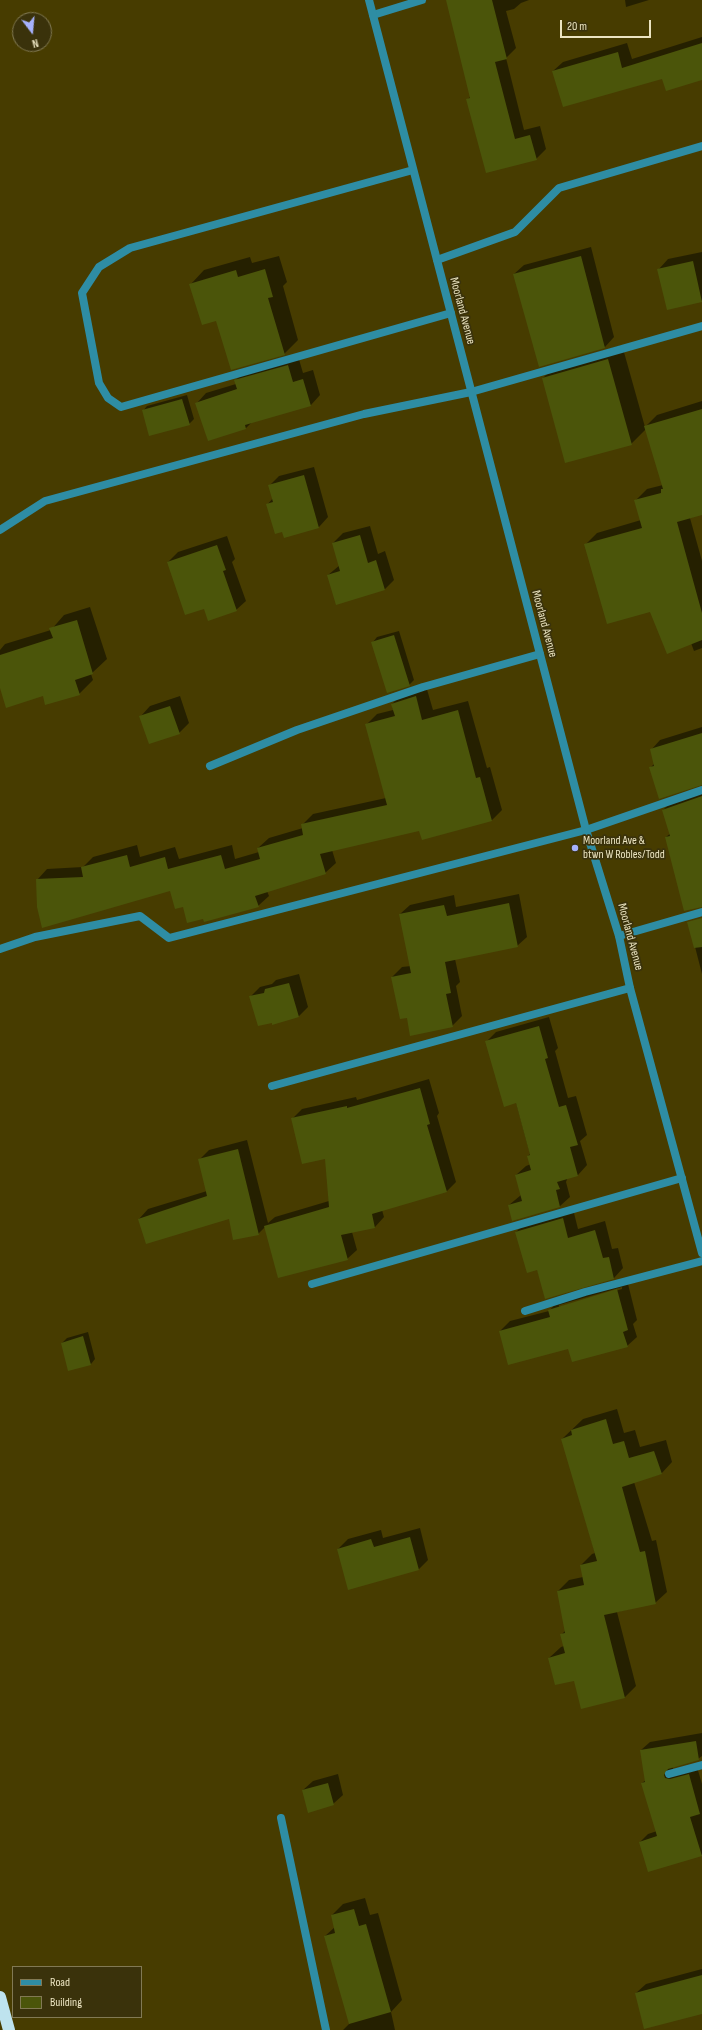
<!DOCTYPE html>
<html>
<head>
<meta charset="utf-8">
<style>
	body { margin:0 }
	#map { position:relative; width:702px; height:2030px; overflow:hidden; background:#473c00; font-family:"Sofia Sans Condensed",sans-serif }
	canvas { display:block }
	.legend { position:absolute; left:12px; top:1966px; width:130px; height:52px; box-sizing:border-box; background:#3a320b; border:1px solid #817954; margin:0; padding:5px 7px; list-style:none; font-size:12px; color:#ebe4c1 }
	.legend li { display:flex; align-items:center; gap:8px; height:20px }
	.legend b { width:20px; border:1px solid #817954 }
	.north { position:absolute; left:12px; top:12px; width:40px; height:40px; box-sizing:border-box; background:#3a320b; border:1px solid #817954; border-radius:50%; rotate:164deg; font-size:11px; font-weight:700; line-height:16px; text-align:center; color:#ebe4c1 }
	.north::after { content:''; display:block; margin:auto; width:14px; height:18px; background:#a6b1fc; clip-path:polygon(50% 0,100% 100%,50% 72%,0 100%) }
	.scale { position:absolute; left:560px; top:20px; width:91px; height:18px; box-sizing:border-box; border:2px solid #ebe4c1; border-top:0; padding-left:5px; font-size:12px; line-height:14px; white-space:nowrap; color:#ebe4c1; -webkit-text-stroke:3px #3a320b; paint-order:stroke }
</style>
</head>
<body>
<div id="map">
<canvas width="702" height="2030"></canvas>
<ul class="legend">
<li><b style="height:5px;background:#2e8da4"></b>Road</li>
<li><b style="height:11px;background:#4b550a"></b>Building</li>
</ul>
<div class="north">N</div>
<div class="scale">20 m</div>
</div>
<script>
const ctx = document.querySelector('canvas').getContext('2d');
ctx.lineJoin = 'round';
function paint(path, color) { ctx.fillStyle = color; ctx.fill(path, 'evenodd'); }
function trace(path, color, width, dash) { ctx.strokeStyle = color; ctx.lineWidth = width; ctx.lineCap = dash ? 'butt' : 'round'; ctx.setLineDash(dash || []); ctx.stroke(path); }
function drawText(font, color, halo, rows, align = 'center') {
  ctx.font = font + ' "Sofia Sans Condensed",sans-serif'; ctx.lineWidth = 3.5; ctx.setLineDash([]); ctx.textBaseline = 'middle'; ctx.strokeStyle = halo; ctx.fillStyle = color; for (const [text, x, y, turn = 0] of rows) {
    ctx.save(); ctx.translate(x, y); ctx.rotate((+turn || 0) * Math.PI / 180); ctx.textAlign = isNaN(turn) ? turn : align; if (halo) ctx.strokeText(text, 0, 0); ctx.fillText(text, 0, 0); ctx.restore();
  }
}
const shadow = new Path2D(`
	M447,0h82l-8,3 -7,6 -8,2 10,37 -10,10 18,72 16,-4 6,23 -10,10 -68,-60 3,-3z
	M625,0h24l-23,7z
	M702,37v42l-149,-8 10,-9 64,-19 5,16z
	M591,247l23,90 -9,10 -91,-73 10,-9z
	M702,252v49l-43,-32 9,-10z
	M279,256l8,26 -4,4 15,54 -14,14 -93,-70 13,-14 46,-13 2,6z
	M622,345l23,82 12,-12 45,-14v113l-12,4 12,43v87l-8,3 -3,-8 -40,-33 -66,-65 12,-12 44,-13 -6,-19 12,-12 16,-4 -17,-56 -15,15 -88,-66 14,-14z
	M298,356l5,17 10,-3 7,25 -9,10 -59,17 -6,6 -38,12 -11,-37 9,-10 30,-9 -1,-3 10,-10z
	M187,395l7,24 -5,5 -46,-13 4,-5z
	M314,467l14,50 -9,10 -34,9 -18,-31 6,-7 -3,-13 9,-9z
	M370,526l8,28 7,-3 9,29 -10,10 -56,-15 12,-10 -7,-22 10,-10z
	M227,536l8,23 -3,3 14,39 -10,9 -32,-3 -36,-45 10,-10z
	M90,607l17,52 -16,15 2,6 -14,14 -36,1 -43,-10v-35l5,-6 46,-14 13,-15z
	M399,631l15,49 -5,5 -36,-43 4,-5z
	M426,686l7,24 35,-9 19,67 3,-1 12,43 -10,10 -72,10 -88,20 4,13 -11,10 -58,18 2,5 -11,10 -54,12 -21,-12 -12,-16 -134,-10 10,-11 36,-2 10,-10 44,-12 3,12 35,-10 4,12 53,-14 3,14 24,-7 -1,-4 11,-10 34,-10 -1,-3 11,-11 73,-16 -20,-73 11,-11 16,-4 -1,-6 10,-10z
	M180,696l9,27 -10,10 -38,-17 9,-10z
	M702,727v56l-52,-15 5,-5 -4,-13 9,-10z
	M702,790v108l-36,-61 5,-4 -8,-23 10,-10z
	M519,894l8,43 -10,9 -62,13 5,23 -4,4 6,30 -10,10 -45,-9 -15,-40 10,-10 9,-1 -11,-52 10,-9 44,-10 2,12z
	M702,930v44l-9,-35z
	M299,974l9,33 -10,10 -48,-20 10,-10 12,-3 4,-4z
	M549,1017l9,31 -3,3 13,47 8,-2 11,39 -7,6 7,24 -9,10 -10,2 -2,5 4,15 -10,9 -47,14 -4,-15 12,-10 -5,-20 10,-9 5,-2 -3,-8 2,-2 -14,-52 -29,-61 9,-9z
	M429,1079l10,34 -2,3 19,66 -9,9 -65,19 2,7 -9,10 -23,5 5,18 -10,9 -82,-32 -7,7 -29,-17 -90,2 9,-10 59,-18 -8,-31 10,-10 38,-10 21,83 7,-6 54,-16 -3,-43 -34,-39 10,-10 54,-12 1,3z
	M573,1209l5,20 27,-8 7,28 6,-1 5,20 -9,10 -68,20 -9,-29 -21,-37 10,-10z
	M627,1280l10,40 -4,4 4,13 -10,9 -58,2 -69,-17 10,-10 39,-10 10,-11zM622,1287v2l-63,18v-2z
	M88,1332l7,27 -4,5 -29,-21 5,-5z
	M617,1409l7,24 11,-3 5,17 26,-7 6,22 -11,12 -27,8 18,59 4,-1 11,52 -12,11 -38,9 19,74 -11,11 -43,11 -7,-29 -26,-21 12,-11 3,-1 -2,-12 4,-4 -8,-39 11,-11 14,-3 -2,-12 11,-11 3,-1 -33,-114 21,-20z
	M420,1528l8,32 -10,10 -80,-21 10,-10 33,-9 2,8z
	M702,1733v23l-4,3 -26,8 2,3 23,-3 5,17v71l-62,-13 8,-8 9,-3 -15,-48 4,-3 -5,-30 9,-8z
	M338,1774l5,21 -10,9 -30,-14 10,-9z
	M365,1898l5,17 8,-2 24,87 -11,12 4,18h-52l7,-7 -25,-87 10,-9 -3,-12 11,-11z
	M702,1969v44l-66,-20 10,-9z`);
const building = new Path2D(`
	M446,0h46l15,59 -12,3 20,77 15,-4 7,25 -51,13 -20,-74 4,-1z
	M702,43v37l-36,11 -4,-12 -99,28 -11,-36 66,-19 4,16z
	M581,256l24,92 -66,19 -26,-93z
	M693,261l9,41 -35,8 -10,-41z
	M265,269l8,28 -5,1 17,57 -54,15 -15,-49 -14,4 -13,-41 47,-14 2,7z
	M608,359l24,86 -67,18 -23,-85z
	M288,365l5,17 10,-3 8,27 -66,19 1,4 -38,12 -13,-38 42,-14 -3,-9z
	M182,399l8,26 -41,11 -7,-26z
	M702,409v106l-25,7 25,91v27l-35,14 -17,-42 -43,12 -23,-80 58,-16 -8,-28 27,-7v-4h2l-19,-63z
	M304,475l15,53 -35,10 -2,-6 -7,2 -9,-30 7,-2 -5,-17z
	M360,535l8,28 8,-3 9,30 -49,15 -9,-30 13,-4 -8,-28z
	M217,545l9,25 -3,1 14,40 -29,10 -4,-12 -19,6 -18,-53z
	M77,620l16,54 -18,6 5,15 -35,10 -2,-9 -37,12 -6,-20v-33l53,-17 -4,-10z
	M394,635l16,51 -23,7 -16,-51z
	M416,696l6,24 36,-10 18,68 4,-1 12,44 -70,19 -3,-9 -99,23 6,20 -71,22 4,11 -55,15 -1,-3 -16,4 -4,-16 -8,2 -5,-18 -128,37 -5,-21 -1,-28 47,-2 -2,-10 46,-12 3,12 35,-10 3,12 53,-14 4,14 35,-10 -3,-11 46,-13 -2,-11 86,-19 -22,-81 30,-8 -4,-12z
	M170,706l10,28 -31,10 -10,-28z
	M702,733v52l-43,14 -10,-32 5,-1 -4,-17z
	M702,796v111l-18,4 -19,-74 5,-1 -8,-26z
	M509,903l9,44 -73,15 6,31 -5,1 7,33 -43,9 -3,-18 -7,1 -9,-42 20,-4 -12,-59 45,-9 3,11z
	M702,918v29l-8,1 -7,-26z
	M289,983l10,34 -27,8v-2l-14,3 -9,-30 15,-3 1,-4z
	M539,1026l9,32 -3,1 14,48 7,-2 12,40 -8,2 8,29 -21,6 3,7 -4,1 4,17 -48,14 -4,-16 14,-4 -7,-26 16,-5 -4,-14 3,-1 -14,-52 -12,4 -19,-66z
	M420,1088l10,36 -3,1 20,67 -75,22 3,14 -34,7 7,25 -70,18 -14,-52 65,-19 -4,-48 -23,5 -11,-46 56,-12v2z
	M238,1149l21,86 -26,5 -4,-21 -83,25 -8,-25 69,-23 -9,-37z
	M563,1218l5,20 27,-8 8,28 6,-1 5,22 -69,20 -8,-29 -10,3 -12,-41z
	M617,1289l11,41 -5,2 5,15 -56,15 -4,-13 -60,16 -9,-34 51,-14 -2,-7z
	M83,1336l8,29 -23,6 -7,-28z
	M606,1419l7,25 11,-3 5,17 25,-7 8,23 -40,13 18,65 5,-1 11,53 -52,11 21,83 -44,11 -7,-28 -19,4 -7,-27 17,-5 -5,-19 5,-1 -8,-42 27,-6 -4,-20 17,-4 -36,-122 11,-4 -1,-5z
	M410,1537l9,33 -71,20 -11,-41 34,-10 3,8z
	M696,1741l3,19 -31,9 -4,6 1,3 5,1 19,-5 11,40 -10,3 12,39 -54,16 -9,-30 18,-6 -16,-53 4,-1 -5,-32z
	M328,1783l6,22 -26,8 -6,-23z
	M354,1909l5,17 7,-2 25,88 -42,12 -25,-88 11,-3 -4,-18z
	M702,1975v39l-58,15 -9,-36z`);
const service = new Path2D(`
	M373,15l49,-15
	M413,170l-283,78 -31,19 -17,26 17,90 9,15 13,9 330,-94
	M437,260l78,-28 44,-44 143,-42
	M0,530l45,-29 319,-87 107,-22 231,-66
	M210,766l87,-36 126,-43 117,-33
	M619,936l83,-24
	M0,949l35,-12 105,-21 29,22 417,-108 116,-40
	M272,1086l358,-98
	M312,1284l370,-106
	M525,1311l60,-19 117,-31
	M669,1774l33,-9
	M281,1818l45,212`);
const tertiary = new Path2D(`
	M369,0l217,830 33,106 11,52 72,265`);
const motorway = new Path2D(`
	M0,1997l9,33`);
const markers = [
	[575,848,4,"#a6b1fc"]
];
const streetNames = [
	["Moorland Avenue",462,311,75],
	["Moorland Avenue",544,624,75],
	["Moorland Avenue",630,937,75]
];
const poiNames = [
	["Moorland Ave &",583,841],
	["btwn W Robles/Todd",583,855]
];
paint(shadow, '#0007');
paint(building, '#4b550a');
trace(service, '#2e8da4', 8);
trace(tertiary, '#2e8da4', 8);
trace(motorway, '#bee3ee', 12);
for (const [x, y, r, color] of markers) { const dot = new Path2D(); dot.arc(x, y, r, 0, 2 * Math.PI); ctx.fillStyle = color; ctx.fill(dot); trace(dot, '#3a320b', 1.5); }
drawText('12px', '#ebe4c1', '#3a320b', streetNames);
drawText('12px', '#ebe4c1', '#3a320b', poiNames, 'left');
</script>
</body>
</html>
